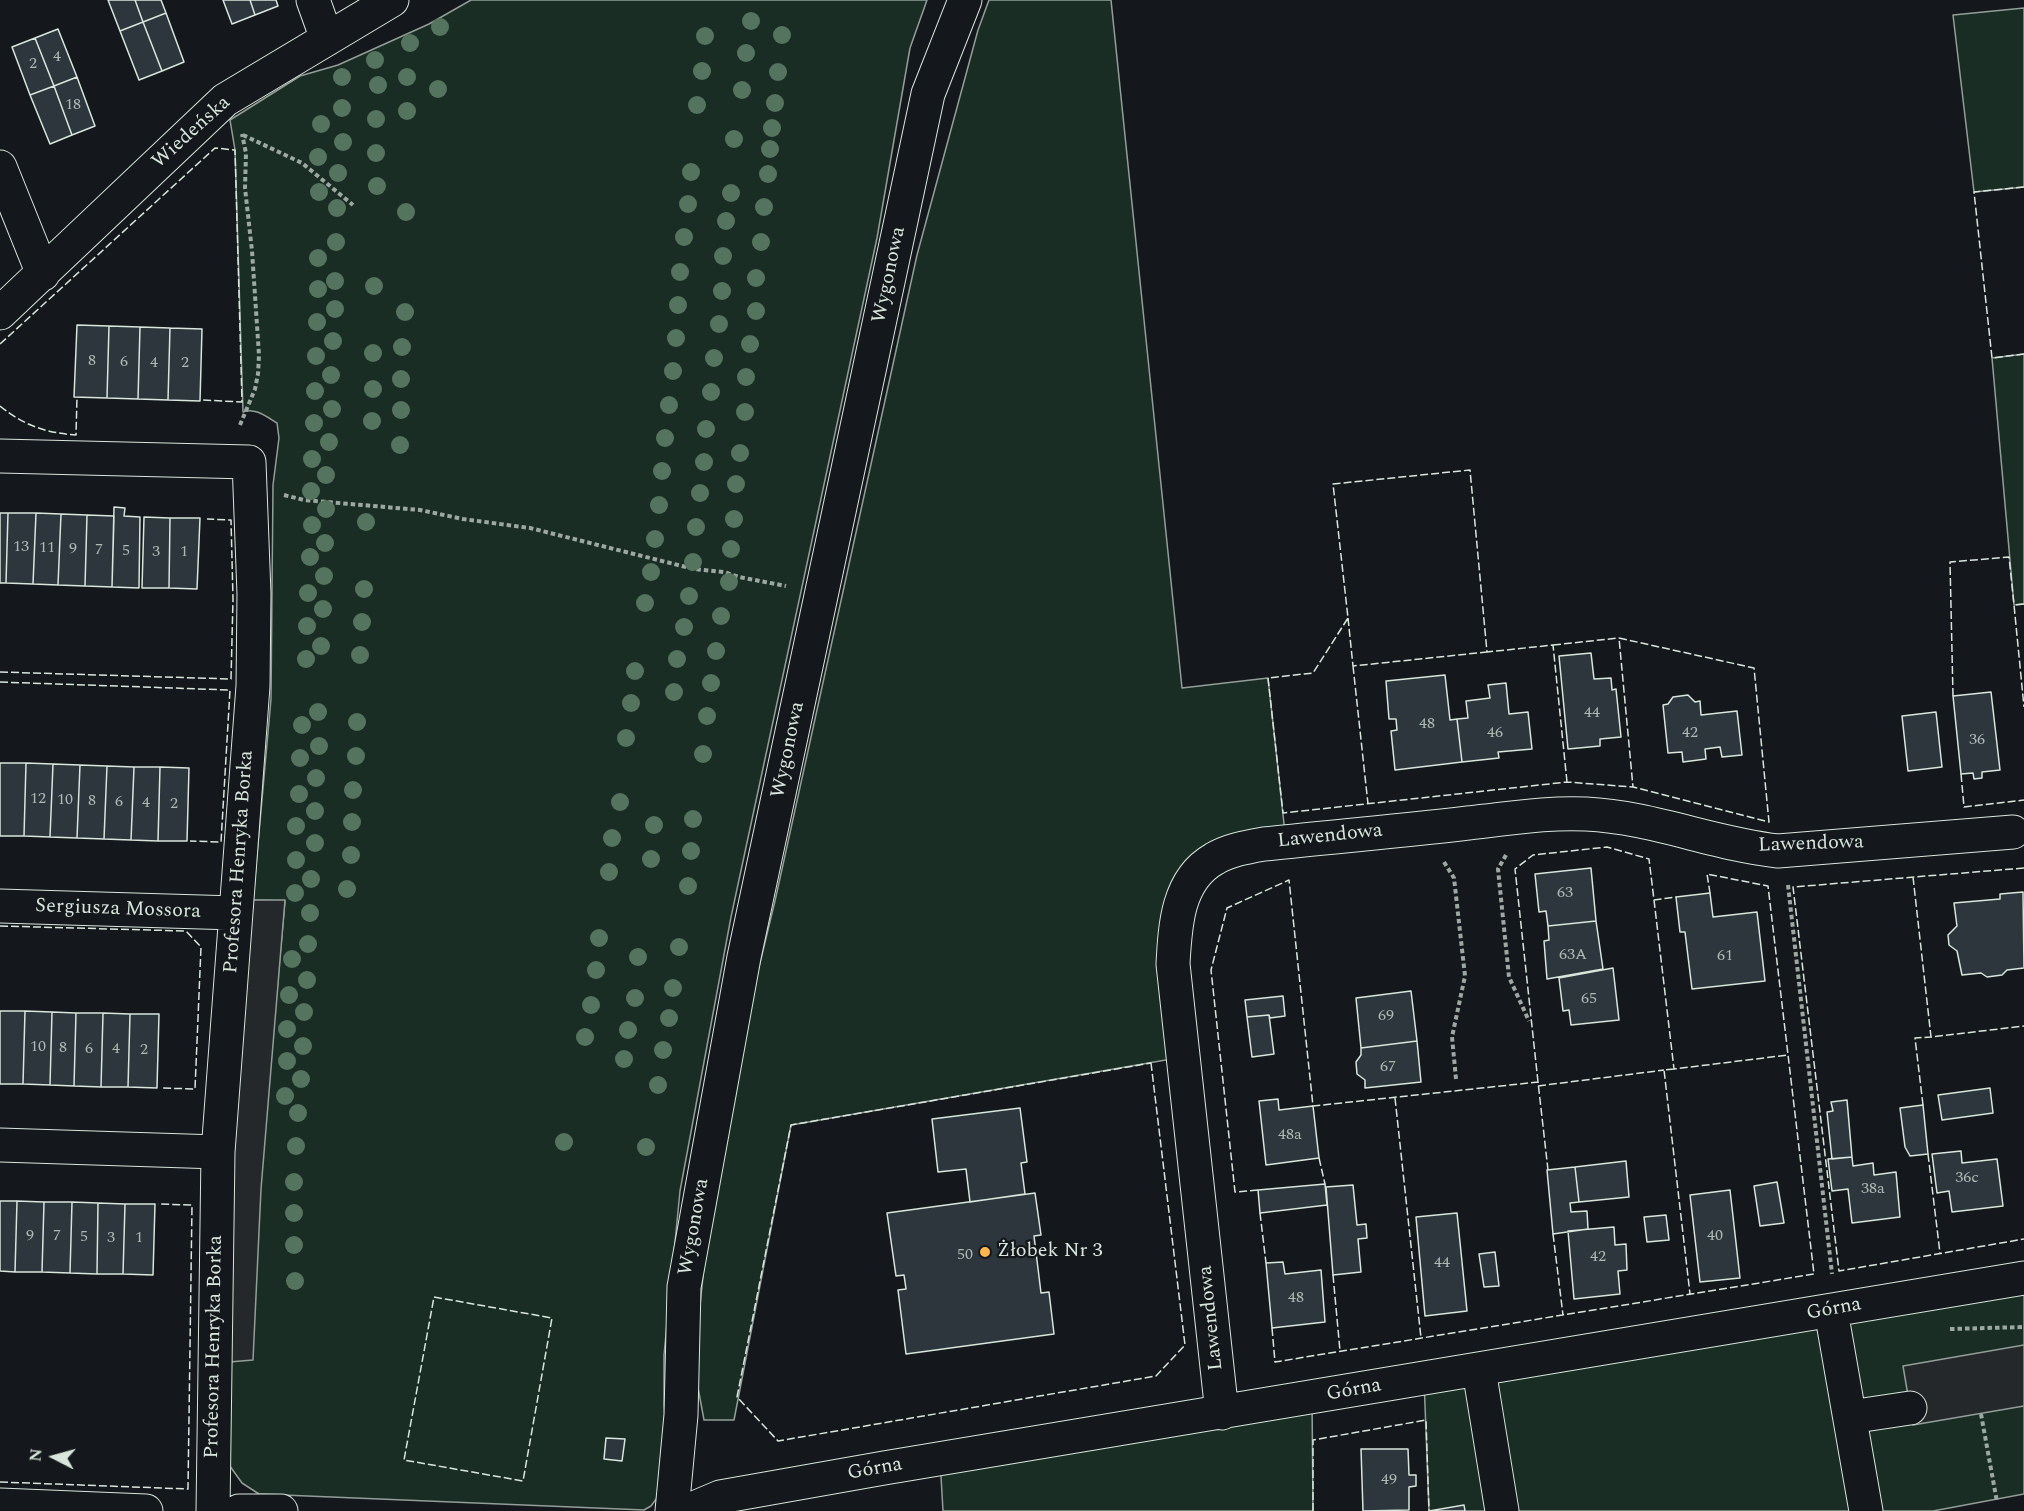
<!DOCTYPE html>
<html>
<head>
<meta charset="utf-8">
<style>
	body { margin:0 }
	#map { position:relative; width:2024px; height:1511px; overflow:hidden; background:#14181c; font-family:Spectral,serif }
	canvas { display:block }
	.north { position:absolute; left:24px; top:1427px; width:60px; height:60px; -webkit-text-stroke:4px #14181c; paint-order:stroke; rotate:276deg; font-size:16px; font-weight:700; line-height:24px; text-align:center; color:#d8e6dc }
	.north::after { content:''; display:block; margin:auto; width:21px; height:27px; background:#d8e6dc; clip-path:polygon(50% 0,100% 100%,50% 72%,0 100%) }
</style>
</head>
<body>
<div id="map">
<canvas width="2024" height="1511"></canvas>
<div class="north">N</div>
</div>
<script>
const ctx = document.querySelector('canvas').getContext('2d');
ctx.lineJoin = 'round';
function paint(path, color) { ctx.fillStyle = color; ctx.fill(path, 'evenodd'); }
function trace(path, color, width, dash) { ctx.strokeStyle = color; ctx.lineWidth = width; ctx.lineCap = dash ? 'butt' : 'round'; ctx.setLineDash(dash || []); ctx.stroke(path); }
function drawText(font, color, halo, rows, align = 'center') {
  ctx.font = font + ' Spectral,serif'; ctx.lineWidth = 4.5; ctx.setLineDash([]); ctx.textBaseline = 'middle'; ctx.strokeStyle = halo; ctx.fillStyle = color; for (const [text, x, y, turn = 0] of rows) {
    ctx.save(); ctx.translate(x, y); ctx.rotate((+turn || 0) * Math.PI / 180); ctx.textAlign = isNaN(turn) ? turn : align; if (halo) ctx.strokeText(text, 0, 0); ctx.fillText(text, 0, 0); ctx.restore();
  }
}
const green = new Path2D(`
	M471,0h456l-17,48 -33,190 -146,679 -51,274 -16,164v50l3,36 -10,57 -6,8 -7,4 -385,-16 -17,-11 -15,-21 2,-100 16,-21 40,-440 -32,-1 18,-201 2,-214 6,-47 -2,-15c-10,-6 -22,-16 -34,-11l-8,-262 -5,-30 70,-44 38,-11 40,-18 51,-23z
	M989,0h122l71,688 86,-10 18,164 -93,38 -10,177 -392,68 -57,295h-30l-10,-54 11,-110 38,-223 32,-132 142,-646 61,-225z
	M2024,8v179l-50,5 -21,-177z
	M2024,354v250l-10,1 -22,-247z
	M2024,1278v216l-91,17h-504l-5,-132z
	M1312,1398l1,113h-370l-3,-52z`);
const parking = new Path2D(`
	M253,900h32l-24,289 -8,171 -24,2 1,-187z
	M2024,1345v61l-111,19 -10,-59z`);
const building = new Path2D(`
	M108,0h27l8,22 -23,9z
	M135,0h26l5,13 -23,9z
	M223,0h27l5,15 -23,9z
	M250,0h26l2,6 -23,9z
	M166,13l18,49 -22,9 -19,-49z
	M143,22l19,49 -23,9 -19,-49z
	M58,29l19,48 -23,9 -19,-48z
	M35,38l19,48 -24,9 -18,-48z
	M77,77l18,49 -23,9 -18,-49z
	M54,86l18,49 -22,9 -20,-49z
	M77,325l32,1 -2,72 -33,-1z
	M109,326l31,1 -2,72 -31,-1z
	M140,327l30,1 -2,72 -30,-1z
	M170,328l32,1 -2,72 -32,-1z
	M114,507l11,1 -1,8 16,1 -1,71 -27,-1z
	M0,513h8l-2,70h-6z
	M8,513h28l-3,71 -27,-1z
	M36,513l25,1 -3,71 -25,-1z
	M61,514l26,1 -2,71 -27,-1z
	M87,515l27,1 -2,71 -27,-1z
	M144,517l26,1 -1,70h-27z
	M170,518h30l-3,71 -28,-1z
	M1591,653l3,26 17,-1 1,12 4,-1 5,48 -21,2v7l-32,3 -9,-93z
	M1445,675l5,45 7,-1 5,43 -67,8 -4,-39 6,-1 -1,-11h-7l-3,-38z
	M1506,683l3,31 19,-2 4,37 -34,3 1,6 -37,4 -5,-43 11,-1 -2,-17 24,-3 -2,-13z
	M1991,692l9,78 -18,2v6l-8,1 -1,-6 -12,1 -8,-78z
	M1688,695l7,7 5,-1 1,14 36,-4 5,44 -20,2 -2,-10 -15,2 1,10 -23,3 -1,-10 -14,1 -5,-48 5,-1 5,-7z
	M1936,712l6,55 -34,4 -6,-55z
	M0,763h26l-2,73h-24z
	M26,763l27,1 -3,73 -26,-1z
	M53,764l27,1 -3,73 -27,-1z
	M80,765l27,1 -3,73 -27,-1z
	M107,766l27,1 -3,73 -27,-1z
	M134,767h26l-2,74 -27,-1z
	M160,767l29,1 -2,73h-29z
	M1591,868l5,53 -48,5 -2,-15 -7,1 -4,-38z
	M2023,892l1,76 -17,2 -5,5 -15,2 -6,-4 -19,2 -5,-24 -8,-6 -1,-10 9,-9 -3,-23 46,-4v-5z
	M1710,893l3,24 44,-5 8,69 -73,8 -7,-57h-5l-4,-35z
	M1596,921l7,48 -56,10 -3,-38 5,-1 -1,-14z
	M1613,968l6,52 -48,5 -2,-15 -6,1 -4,-33z
	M1411,991l6,50 -56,7 -5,-50z
	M1283,996l2,20 -15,2 -1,-3 -22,2 -2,-17z
	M0,1011h25l-2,73h-23z
	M25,1011l27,1 -2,73 -27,-1z
	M52,1012l24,1 -2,73 -24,-1z
	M76,1013h27l-2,74 -27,-1z
	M103,1013l27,1 -2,73h-27z
	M130,1014h29l-2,74 -29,-1z
	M1269,1015l5,39 -22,3 -5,-40z
	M1417,1041l4,41 -56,6v-8l-8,-6 -1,-12 5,-7v-7z
	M1990,1088l3,25 -51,7 -4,-25z
	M1278,1099l1,11 34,-4 6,52 -53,7 -7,-64z
	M1847,1100l5,57 -20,2 -5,-47 6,-1 -2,-9z
	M1923,1105l5,49 -18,2 -5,-9 -5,-39z
	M1020,1108l7,54 -6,1 4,31 -55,8 -4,-33 -28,3 -6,-53z
	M1961,1151l1,12 35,-4 6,47 -51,6 -3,-21 -12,2 -5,-39z
	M1852,1157l1,9 20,-3 1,12 22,-3 4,45 -48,6 -4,-34 -16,2 -4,-32z
	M1626,1161l3,36 -50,5 -4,-35z
	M1575,1167l4,35 -9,1 1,9 16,-1 1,18 -35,5 -6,-64z
	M1777,1182l7,41 -24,3 -6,-40z
	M1325,1184l2,21 -67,8 -2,-23z
	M1353,1185l4,40 9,-1 1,14 -9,1 3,33 -28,3 -7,-88z
	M1730,1190l10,88 -40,4 -10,-87z
	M1035,1193l6,42 -7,1 7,57 8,-1 5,42 -148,20 -8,-64 8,-1 -2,-14 -8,1 -9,-63z
	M0,1201h17l-2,71 -15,-1z
	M17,1201l27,1 -2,70h-27z
	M44,1202h28l-2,71 -28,-1z
	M72,1202l26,1 -1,71 -27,-1z
	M98,1203l27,1 -2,70h-26z
	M125,1204h30l-2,71 -30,-1z
	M1457,1213l10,98 -42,5 -9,-99z
	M1666,1215l3,25 -22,2 -3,-25z
	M1614,1227l1,18 11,-1 1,26 -9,1 2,23 -46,5 -6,-68z
	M1495,1252l4,34 -15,1 -5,-33z
	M1283,1262l2,12 36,-4 4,52 -53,6 -6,-65z
	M606,1438l19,1 -3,22 -18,-2z
	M1361,1449h47l1,26h7v11l-7,1v23l-46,1z
	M1464,1505l1,6h-36z`);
const path = new Path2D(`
	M243,135l59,28 51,42
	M240,425l15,-36 3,-15 1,-19 -7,-104 -7,-63 1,-35 -4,-19
	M284,495l20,5 116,10 43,9 67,9 164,41 30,3 15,5 47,9
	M1506,855l-8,14 11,108 20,44
	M1444,862l10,16 11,98 -13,61 4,42
	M1788,885l44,389
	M1950,1329l74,-2
	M1981,1414l16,88`);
const minor = new Path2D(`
	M313,0l14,39
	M0,167l43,107
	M0,313l225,-213 167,-100
	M0,456l249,6 5,132 -1,92 -35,466 -5,359
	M0,906l235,7
	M0,1145l218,7
	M1831,1311l35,200
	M1479,1370l23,141
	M1222,1413l-49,-449c2,-37 4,-84 41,-105 15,-9 33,-12 50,-15 68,-7 136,-13 204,-21 40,-4 78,-11 118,-9 66,3 127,30 192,37l235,-19
	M1850,1417l60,-9
	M0,1505l146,6
	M239,1511h42
	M672,1511l9,-96 3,-128 60,-330 184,-863 37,-94
	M687,1511l33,-14 164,-29 1140,-190`);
const fence = new Path2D(`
	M2024,187l-50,5 18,166 32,-4
	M0,344l215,-196 20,2 7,252 -39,-2
	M0,406c23,19 46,27 76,29l1,-38
	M2024,604l-10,1 10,102
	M1348,618l5,48 134,-14
	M1553,645l66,-7
	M1353,666l15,138
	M0,672l231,7 2,-80 -2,-79 -24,-1
	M0,682l230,8 -9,152 -31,-1
	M1953,696l-3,-134 59,-5 5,48
	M1961,774l3,33 60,-7
	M1567,782l-14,-137 -66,7 -17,-182 -137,14 15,134 -35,55 -45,5 15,135 284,-31 66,5 136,35 -15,-154 -135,-30 14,149
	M2024,868l-231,19 46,384 185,-32
	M1913,877l18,160 93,-11
	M1654,900l20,169 114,-14
	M0,926l186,5 15,16 -6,142 -34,-1
	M1151,1063l34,282 -29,31 -378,65 -41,-44 54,-272z
	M1674,1069l-10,1 26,224
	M1538,1082l-23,-213 18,-14 74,-8 42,12 5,41 22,-3
	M1538,1086l126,-16
	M1395,1098l26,240
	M1923,1105l-8,-67 16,-1
	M1928,1154l12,99
	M1319,1158l6,26
	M1258,1190l-23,2 -24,-222 16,-62 62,-28 24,226 225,-24 10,88
	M1260,1213l6,50
	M1553,1234l10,81
	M1333,1275l7,76
	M434,1297l118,21 -29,163 -119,-21z
	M1272,1328l3,34 539,-88 -46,-388 -61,-12 3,19
	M0,1482l188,7 4,-284 -34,-1
	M1313,1511v-71l113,-20 3,91`);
const trees = [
	[751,21],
	[440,27],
	[782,35],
	[705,36],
	[410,43],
	[746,53],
	[375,60],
	[702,71],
	[778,72],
	[342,77],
	[407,77],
	[378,85],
	[438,89],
	[742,90],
	[775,103],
	[697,105],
	[342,108],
	[407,111],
	[376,119],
	[321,124],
	[772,128],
	[734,139],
	[343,142],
	[770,149],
	[376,153],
	[318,157],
	[691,172],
	[338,173],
	[768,174],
	[377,186],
	[319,192],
	[731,193],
	[688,204],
	[764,207],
	[337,208],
	[406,212],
	[726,221],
	[684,237],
	[336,242],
	[761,242],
	[723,256],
	[318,258],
	[680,272],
	[756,278],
	[335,281],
	[374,286],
	[318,289],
	[722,291],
	[678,305],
	[335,309],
	[756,311],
	[405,312],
	[317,322],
	[719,324],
	[676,338],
	[333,341],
	[750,344],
	[402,347],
	[373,353],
	[316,356],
	[714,358],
	[673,371],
	[331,375],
	[746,377],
	[401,379],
	[373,389],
	[315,391],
	[711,392],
	[669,405],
	[332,409],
	[401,410],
	[745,412],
	[372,421],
	[314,423],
	[706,429],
	[665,438],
	[329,442],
	[400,445],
	[740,453],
	[312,459],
	[704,462],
	[662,471],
	[326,475],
	[736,484],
	[311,491],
	[700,493],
	[659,505],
	[326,509],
	[734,519],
	[366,522],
	[312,525],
	[696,527],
	[655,539],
	[325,543],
	[731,549],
	[310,557],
	[693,562],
	[651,572],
	[324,576],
	[729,582],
	[364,589],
	[308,593],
	[689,596],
	[645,603],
	[323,609],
	[721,616],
	[362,622],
	[307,626],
	[684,627],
	[321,646],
	[716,651],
	[360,655],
	[306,659],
	[677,659],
	[635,671],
	[711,683],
	[674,692],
	[631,703],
	[318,712],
	[707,716],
	[357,722],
	[302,725],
	[626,738],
	[319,746],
	[703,754],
	[356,756],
	[300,758],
	[316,778],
	[353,790],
	[299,794],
	[620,802],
	[315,811],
	[693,819],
	[352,822],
	[654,825],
	[296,826],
	[612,838],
	[315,843],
	[691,851],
	[351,855],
	[651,859],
	[296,860],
	[609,872],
	[311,879],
	[688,886],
	[347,889],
	[295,893],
	[310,913],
	[599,938],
	[308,944],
	[679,947],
	[638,957],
	[292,959],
	[596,970],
	[307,980],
	[673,988],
	[289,995],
	[635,998],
	[591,1005],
	[304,1012],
	[669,1018],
	[287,1029],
	[628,1030],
	[585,1037],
	[303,1046],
	[663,1050],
	[624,1059],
	[287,1061],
	[301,1079],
	[658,1085],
	[285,1096],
	[298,1113],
	[564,1142],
	[296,1146],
	[646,1147],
	[294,1182],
	[294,1213],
	[294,1245],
	[295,1281]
];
const markers = [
	[985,1252,6,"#ffb74d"]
];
const numberNames = [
	["4",57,58],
	["2",33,65],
	["18",73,106],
	["8",92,362],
	["6",124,363],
	["4",154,364],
	["2",185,364],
	["13",21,548],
	["11",47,549],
	["9",73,550],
	["7",99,551],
	["5",126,552],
	["3",156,553],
	["1",184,553],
	["44",1592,714],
	["48",1427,725],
	["46",1495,734],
	["42",1690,734],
	["36",1977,741],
	["12",38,800],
	["10",65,801],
	["8",92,802],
	["6",119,803],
	["4",146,804],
	["2",174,805],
	["63",1565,894],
	["63A",1573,956],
	["61",1725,957],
	["65",1589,1000],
	["69",1386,1017],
	["10",38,1048],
	["8",63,1049],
	["6",89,1050],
	["4",116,1050],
	["2",144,1051],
	["67",1388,1068],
	["48a",1290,1136],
	["36c",1967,1179],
	["38a",1873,1190],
	["9",30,1237],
	["7",57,1237],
	["40",1715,1237],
	["5",84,1238],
	["3",111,1239],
	["1",139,1239],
	["50",965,1256],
	["42",1598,1258],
	["44",1442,1264],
	["48",1296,1299],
	["49",1389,1481]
];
const streetNames = [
	["Wiedeńska",192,133,-42],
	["Wygonowa",890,275,-78],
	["Wygonowa",789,750,-78],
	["Lawendowa",1330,837,-6],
	["Lawendowa",1811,845,-2],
	["Profesora Henryka Borka",240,862,-86],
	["Sergiusza Mossora",118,910,2],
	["Wygonowa",695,1227,-80],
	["Górna",1834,1310,-10],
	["Lawendowa",1212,1318,-96],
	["Profesora Henryka Borka",215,1347,-89],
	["Górna",1354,1391,-10],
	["Górna",875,1470,-10]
];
const poiNames = [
	["Żłobek Nr 3",997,1252]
];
paint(green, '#1a2d24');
trace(green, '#939e99', 1.5);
paint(parking, '#24282b');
trace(parking, '#939e99', 1.5);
paint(building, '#2c363c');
trace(building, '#d8e6dc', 1.5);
trace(minor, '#d8e6dc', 35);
trace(path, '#9da8a2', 4, [4.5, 3]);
trace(minor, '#14181c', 33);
trace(fence, '#d8e6dc', 1.5, [8, 3]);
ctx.fillStyle = '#55745f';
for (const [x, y] of trees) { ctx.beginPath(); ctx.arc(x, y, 9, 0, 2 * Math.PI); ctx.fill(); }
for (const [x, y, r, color] of markers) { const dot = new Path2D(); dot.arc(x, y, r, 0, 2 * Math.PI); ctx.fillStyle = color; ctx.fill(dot); trace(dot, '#14181c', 2); }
drawText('16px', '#adbab4', null, numberNames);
drawText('20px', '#d8e6dc', '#14181c', streetNames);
drawText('20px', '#d8e6dc', '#14181c', poiNames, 'left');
</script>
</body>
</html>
